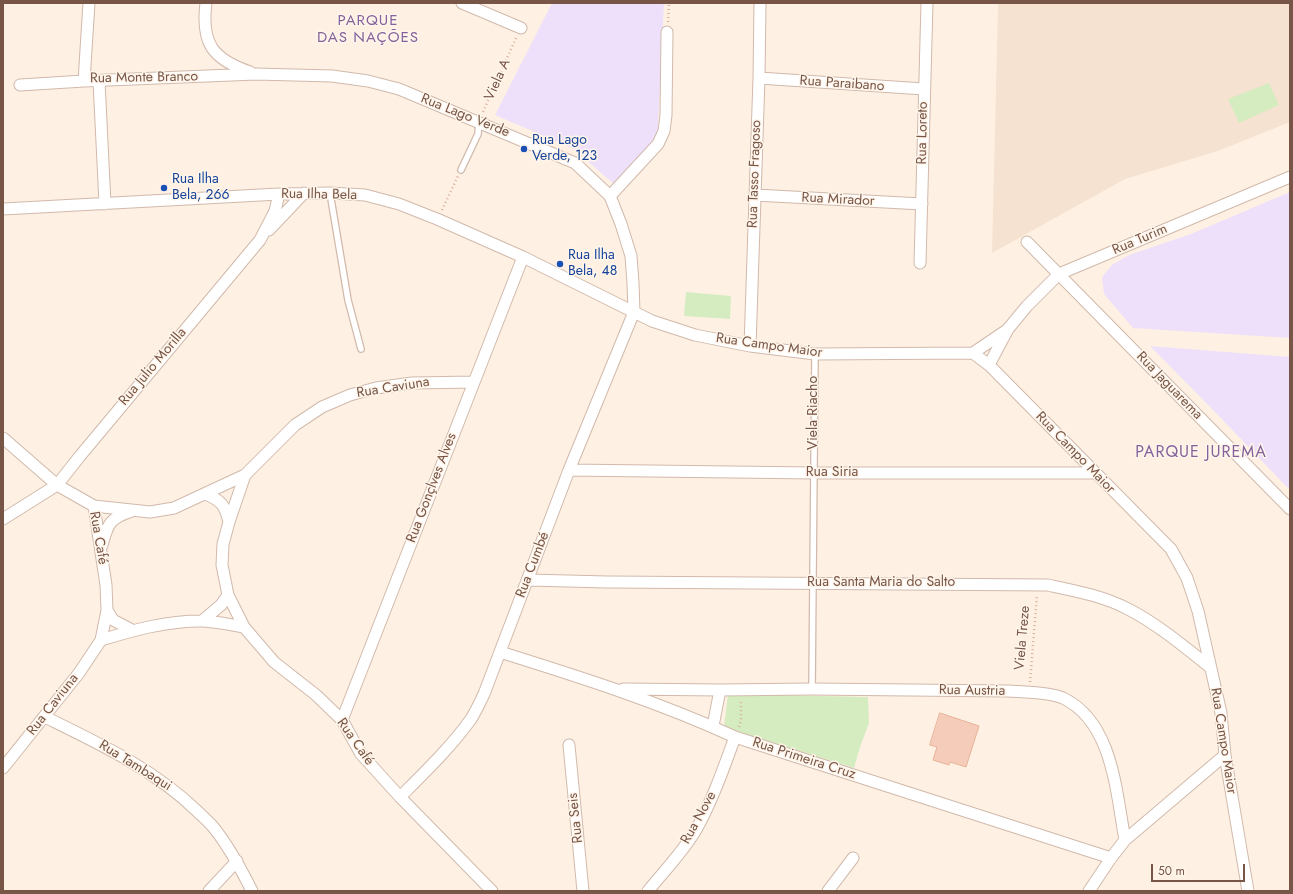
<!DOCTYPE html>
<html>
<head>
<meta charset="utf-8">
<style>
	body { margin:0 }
	#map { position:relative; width:1293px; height:894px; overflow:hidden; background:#fef1e3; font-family:Jost,sans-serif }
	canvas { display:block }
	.frame { position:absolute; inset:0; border:4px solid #775547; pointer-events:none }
	.scale { position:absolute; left:1151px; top:864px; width:94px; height:18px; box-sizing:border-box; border:2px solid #775547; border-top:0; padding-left:5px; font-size:12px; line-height:14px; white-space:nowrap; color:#775547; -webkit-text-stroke:3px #fff5ea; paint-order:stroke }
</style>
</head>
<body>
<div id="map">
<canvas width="1293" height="894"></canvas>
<div class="frame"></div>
<div class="scale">50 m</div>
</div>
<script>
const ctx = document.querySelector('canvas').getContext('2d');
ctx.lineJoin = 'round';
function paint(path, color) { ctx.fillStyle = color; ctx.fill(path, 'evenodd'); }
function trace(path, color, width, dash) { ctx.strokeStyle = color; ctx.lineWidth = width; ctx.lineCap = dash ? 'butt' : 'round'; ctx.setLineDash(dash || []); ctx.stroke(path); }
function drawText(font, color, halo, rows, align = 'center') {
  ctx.font = font + ' Jost,sans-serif'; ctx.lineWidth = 3; ctx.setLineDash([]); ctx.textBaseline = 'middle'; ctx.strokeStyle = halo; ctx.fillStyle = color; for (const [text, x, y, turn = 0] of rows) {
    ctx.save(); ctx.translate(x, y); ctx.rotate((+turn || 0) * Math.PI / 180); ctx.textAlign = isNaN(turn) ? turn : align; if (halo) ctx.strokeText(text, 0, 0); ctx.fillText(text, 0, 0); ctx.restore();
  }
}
const residential = new Path2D(`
	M998,3h292v119l-72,29 -93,28 -133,74z`);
const education = new Path2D(`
	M552,3h112l-7,141 -42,41 -41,-36 -79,-34z
	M1290,192v146l-157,-10 -29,-34 -2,-17 10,-12 17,-10 62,-21z
	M1150,346l140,11v130h-3l-5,-5 -65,-68z`);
const green = new Path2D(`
	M1269,83l10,22 -40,18 -11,-24z
	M686,292l45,4 -1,23 -46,-3z
	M728,694l140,3 1,26 -9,24 -6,21 -130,-41z`);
const building = new Path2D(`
	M940,713l39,13 -13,41 -16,-5 -1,3 -16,-5 4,-13 -7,-2z`);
const path = new Path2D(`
	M668,22l1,-19
	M483,112l33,-74
	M442,210l16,-34
	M1030,682l7,-87
	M739,727l2,-7v-20`);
const lane = new Path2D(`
	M461,170l17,-36 1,-12
	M330,193l18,107 13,49
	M812,689l3,-335`);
const street = new Path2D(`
	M89,3l-5,78 172,-7 76,2 36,5 31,8 176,74 35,33 11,28 10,32 2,27 1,29 -65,158 -85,224c-4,8 -8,17 -13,25 -20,28 -46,53 -71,78
	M206,3c-5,40 6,56 44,69
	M462,3l59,25
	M759,78l165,11
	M99,81l6,123
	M20,85l64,-4
	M755,195l167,9
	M610,196l48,-52 6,-13 2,-16 1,-83
	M3,209l276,-15 51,-1 35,2 34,9 38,15 86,38 129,64 43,14 55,11 65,8 158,-1 16,12 182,184 16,29 11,33 23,102 4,42 23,136
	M269,230l35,-37
	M1027,242l263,267
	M920,263l7,-260
	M750,346l9,-268 1,-75
	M973,353l34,-23
	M989,365l19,-36 19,-23 32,-32 231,-97
	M3,438l54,47 37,21 56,6 24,-4 71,-33 50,-50 27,-18 28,-12 26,-7 36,-5 62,-1
	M569,470l245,3h281
	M245,475l-16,47 -6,22 -1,21 6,30 16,32 30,35 42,33 26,25 19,34 39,43 92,94
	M205,494c16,6 20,11 24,28
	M3,519l54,-34 23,-29 180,-216 15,-29 4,-17
	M102,545c6,-22 8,-27 30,-34
	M528,580l79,2 441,3c28,6 55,11 80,24 28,14 58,39 83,59
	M107,610l6,10 19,10
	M202,621l19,-16 7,-10
	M101,640c33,-10 65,-19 100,-19 14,0 29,4 43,6
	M500,652c80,25 159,50 235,85l376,121
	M623,689l97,1 92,-1 196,2c15,1 41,1 55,7 50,24 53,94 62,142
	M45,717c53,26 109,52 152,94 6,6 12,11 17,17 16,20 27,41 38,63
	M342,720l181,-463
	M713,726l7,-36
	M569,745l14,146
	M3,768l76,-95 22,-33 6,-30 -1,-25 -12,-79
	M209,891l28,-30
	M648,891c16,-20 36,-40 49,-63 16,-29 27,-61 38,-91
	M828,891l25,-33
	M1089,891l22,-33 14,-18 100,-85`);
const markers = [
	[524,149,4,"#1a4fb4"],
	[164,188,4,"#1a4fb4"],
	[560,264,4,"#1a4fb4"]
];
const streetNames = [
	["Rua Monte Branco",144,78,-1],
	["Viela A",498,80,-66],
	["Rua Paraibano",842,84,4],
	["Rua Lago Verde",465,116,22],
	["Rua Loreto",923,133,-89],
	["Rua Tasso Fragoso",755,174,-88],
	["Rua Ilha Bela",319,195,1],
	["Rua Mirador",838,200,3],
	["Rua Turim",1140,240,-23],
	["Rua Campo Maior",769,346,8],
	["Rua Julio Morilla",153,367,-50],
	["Rua Jaguarema",1169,386,46],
	["Rua Caviuna",393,388,-9],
	["Viela Riacho",814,413,-90],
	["Rua Campo Maior",1075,453,46],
	["Rua Siria",832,473],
	["Rua Gonçlves Alves",432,488,-69],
	["Rua Café",98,538,80],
	["Rua Cumbé",533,565,-69],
	["Rua Santa Maria do Salto",881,583],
	["Viela Treze",1023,638,-85],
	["Rua Austria",972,691,1],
	["Rua Caviuna",53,705,-52],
	["Rua Campo Maior",1223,741,81],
	["Rua Café",355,742,55],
	["Rua Primeira Cruz",804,759,18],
	["Rua Tambaqui",135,766,32],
	["Rua Seis",576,818,-96],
	["Rua Nove",699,818,-61]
];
const transitNames = [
	["Rua Lago",532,141],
	["Verde, 123",532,157],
	["Rua Ilha",172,180],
	["Bela, 266",172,196],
	["Rua Ilha",568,256],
	["Bela, 48",568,272]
];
const neighbourhoodNames = [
	["PARQUE",368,21],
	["DAS NAÇÕES",368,38]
];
const quarterNames = [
	["PARQUE JUREMA",1201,453]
];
paint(residential, '#f6e2d1');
paint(education, '#eee0fa');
paint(green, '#d5ecc0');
paint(building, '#f5ccb9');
trace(building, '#e8b198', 1);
trace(lane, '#d1b9ab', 8);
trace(street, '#d1b9ab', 13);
trace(path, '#daaf9c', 2.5, [1, 3]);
trace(lane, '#fff', 5.5);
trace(street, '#fff', 11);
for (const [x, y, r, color] of markers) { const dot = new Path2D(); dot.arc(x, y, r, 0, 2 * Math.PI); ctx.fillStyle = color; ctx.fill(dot); trace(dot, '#fff5ea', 1.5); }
drawText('14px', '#775547', '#fff5ea', streetNames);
drawText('14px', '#164399', '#fff5ea', transitNames, 'left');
ctx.letterSpacing = '1px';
drawText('15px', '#84629b', '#fff5ea', neighbourhoodNames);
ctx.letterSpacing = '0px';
ctx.letterSpacing = '1px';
drawText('16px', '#84629b', '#fff5ea', quarterNames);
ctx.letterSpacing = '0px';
</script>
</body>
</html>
